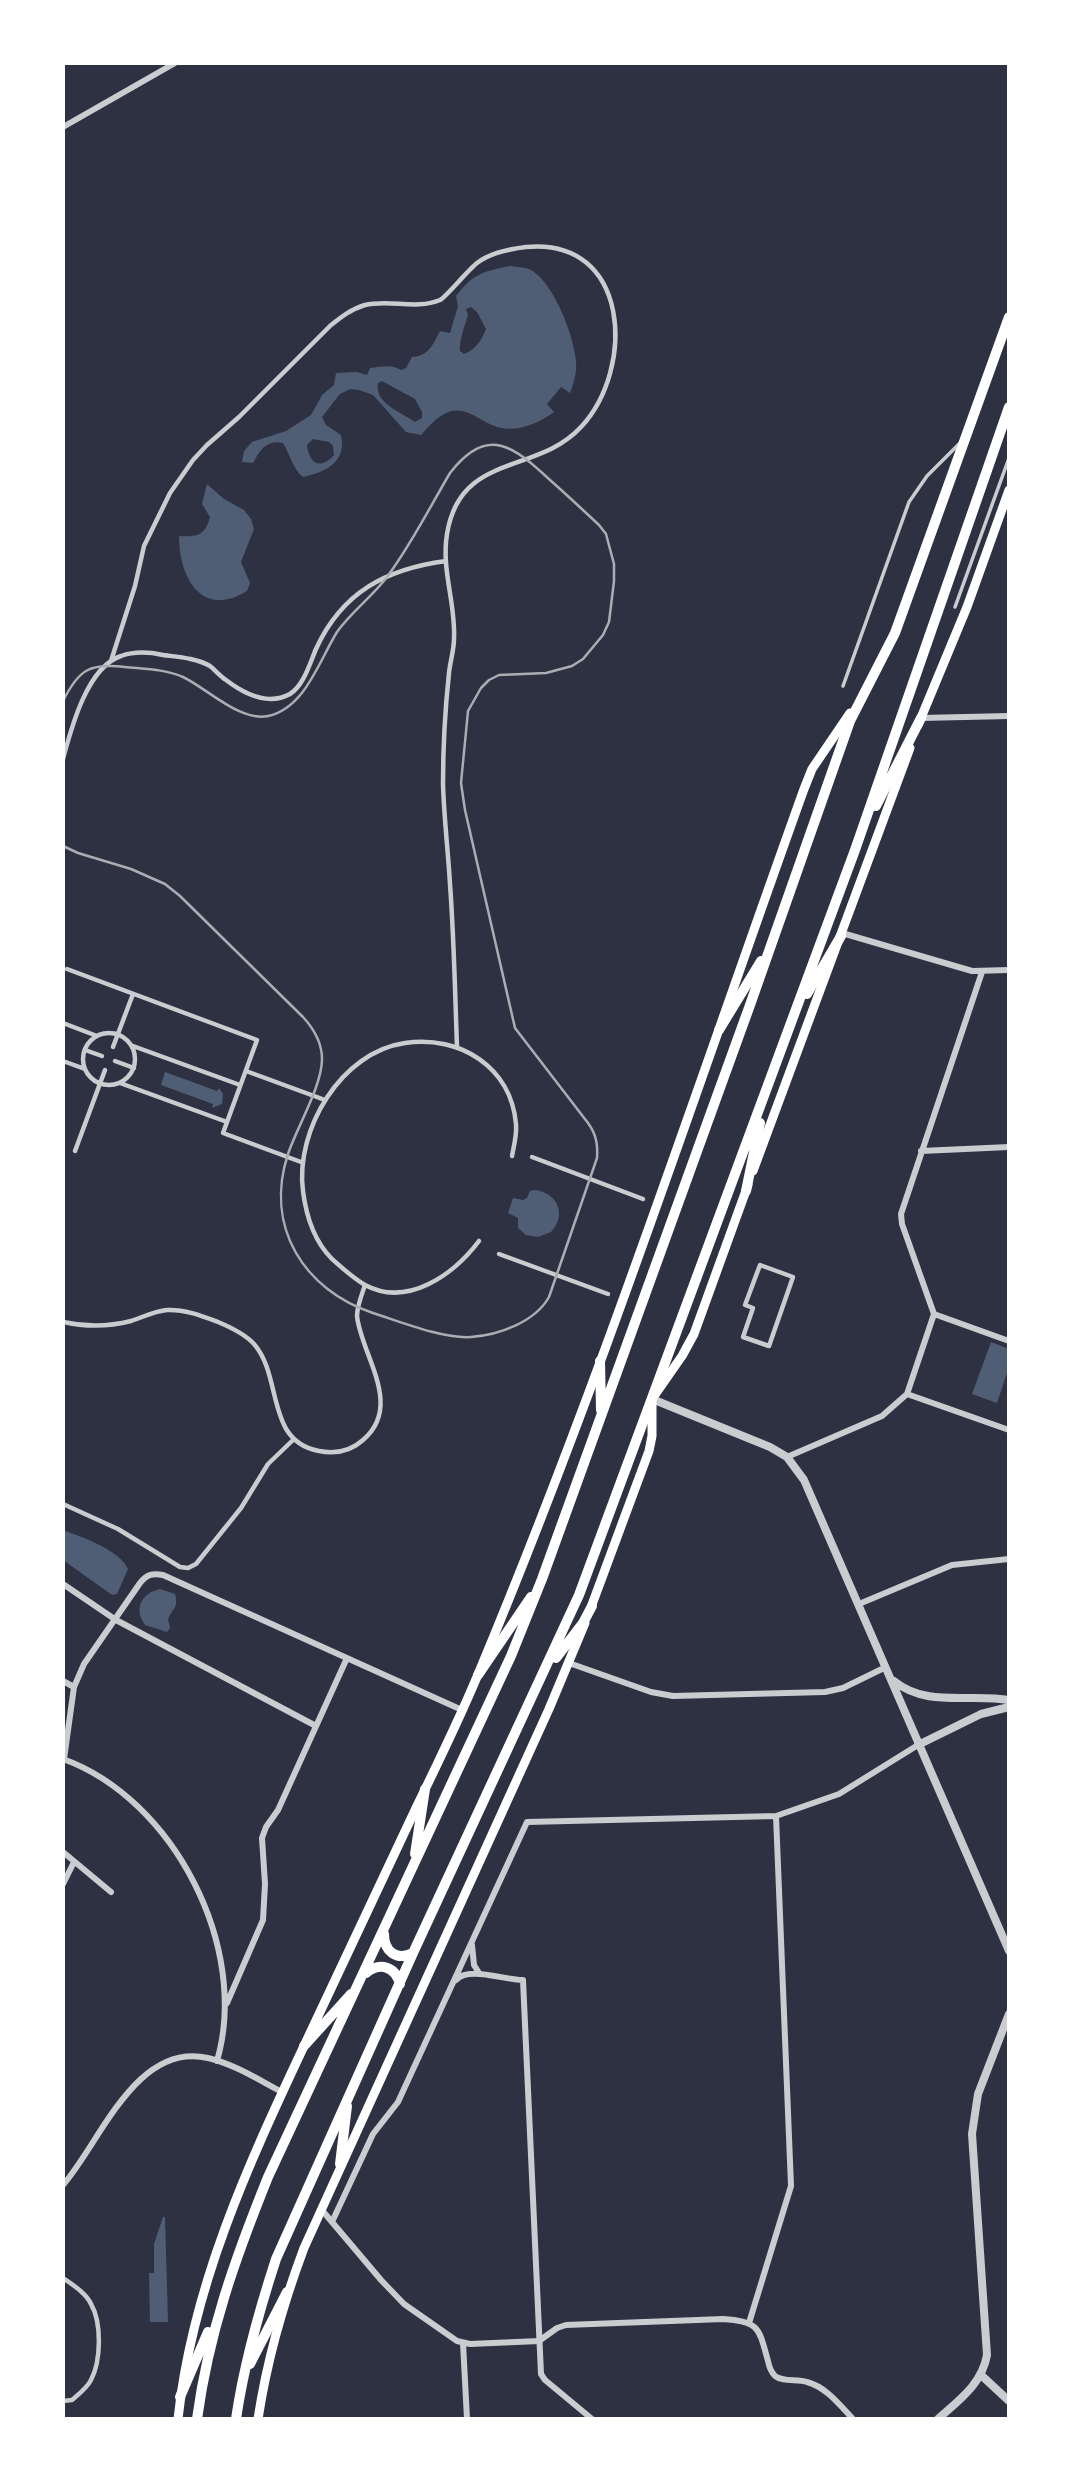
<!DOCTYPE html>
<html>
<head>
<meta charset="utf-8">
<style>
	body { margin:0 }
	#map { position:relative; width:1072px; height:2482px; overflow:hidden; background:#2d3142; font-family:Inter,sans-serif }
	canvas { display:block }
	.frame { position:absolute; inset:0; border:65px solid #fff; pointer-events:none }
</style>
</head>
<body>
<div id="map">
<canvas width="1072" height="2482"></canvas>
<div class="frame"></div>
</div>
<script>
const ctx = document.querySelector('canvas').getContext('2d');
ctx.lineJoin = 'round';
function paint(path, color) { ctx.fillStyle = color; ctx.fill(path, 'evenodd'); }
function trace(path, color, width, dash) { ctx.strokeStyle = color; ctx.lineWidth = width; ctx.lineCap = dash ? 'butt' : 'round'; ctx.setLineDash(dash || []); ctx.stroke(path); }
const water = new Path2D(`
	M510,266c7,1 15,1 21,4 23,13 43,66 45,91 1,11 -2,22 -6,32l-9,-6 -14,17 7,8c-15,11 -37,21 -57,15 -17,-5 -31,-23 -51,-14 -10,5 -18,14 -25,22l-15,-3 -33,-37 -14,-5 -9,-1 -10,5 -18,23 4,8 15,10c6,27 -15,37 -38,42 -9,-6 -14,-24 -20,-34 -16,-4 -23,7 -30,20l-11,-1 2,-11 8,-9 34,-11 25,-16 11,-20 12,-10 2,-12 21,-1 10,3 3,-7c11,-1 21,-4 31,2l5,-2 6,-11c17,-1 21,-13 28,-26l10,2 8,-27 -2,-10c18,-23 26,-24 54,-30zM471,307l6,5 9,17c-4,11 -11,21 -22,25l-4,-3c-1,-10 5,-26 8,-36l-2,-6zM382,381l33,18 7,13v6l-7,4c-14,-10 -41,-19 -37,-39zM313,439l16,3 4,4 1,9c-14,16 -25,8 -27,-10z
	M207,484l17,15 20,11 7,9 3,10 -13,33 9,21 -3,8c-46,28 -68,-14 -68,-55 18,1 26,0 31,-19l-8,-13z
	M165,1072l52,19 2,-3 4,6 -1,10 -10,4 1,-4 -52,-19z
	M535,1190c23,3 32,25 16,42l-13,5 -12,-2 -8,-7v-10l-10,-5 5,-15 10,2 4,-2 3,-7z
	M991,1342l18,7v18l-12,36 -25,-9z
	M63,1530c19,7 57,20 65,39l-11,25 -5,1 -49,-35z
	M160,1589l15,5c4,13 -2,14 -7,25l2,9 -3,4 -22,-7c-12,-17 -3,-32 15,-36z
	M163,2217h2l3,105h-18l-1,-49h5v-29z`);
const service = new Path2D(`
	M955,607l54,-149
	M843,686l66,-184 18,-26 34,-34`);
const pedestrian = new Path2D(`
	M111,661l24,-75 9,-40 26,-53 23,-33 14,-15 32,-28 91,-91c10,-8 21,-17 35,-21 24,-6 51,5 75,-5 6,-3 27,-29 37,-37 13,-10 32,-14 49,-16 104,-10 110,121 55,180 -44,48 -121,25 -134,107 -6,36 9,70 7,105 0,11 -4,23 -5,34 -4,37 -6,75 -6,111 1,34 5,66 7,100 4,54 5,108 7,163
	M63,759c8,-30 24,-92 58,-103 14,-5 28,-4 42,-1 15,2 33,3 47,11 5,4 10,10 16,14 17,13 42,26 64,14 14,-9 20,-31 26,-45 26,-57 70,-80 130,-88
	M67,969l190,71 -34,93 78,29
	M63,1023l34,13
	M83 1059a26 26 0 1 1 52 0a26 26 0 1 1-52 0Z
	M133,1046l107,39
	M113,1047l20,-53
	M85,1050l17,6
	M63,1061l22,8
	M115,1061l19,7
	M246,1071l79,29
	M120,1083l107,39
	M75,1151l30,-81
	M532,1157l111,42
	M479,1241c-25,33 -71,67 -114,44 -12,-7 -23,-17 -33,-26 -18,-18 -26,-44 -29,-68 -8,-61 38,-139 102,-148 55,-8 106,24 111,81 1,11 -2,21 -4,32
	M499,1254l109,40
	M760,1265l33,12 -24,69 -26,-9 10,-29 -8,-3z
	M63,1322c23,5 45,5 68,-1 12,-4 24,-10 36,-11 17,-1 35,6 51,12 12,5 27,12 36,22 29,33 11,97 65,107 16,3 32,0 44,-11 41,-35 -2,-85 -6,-124 0,-10 5,-22 8,-31
	M63,1504l55,25 62,38 8,1 8,-4 45,-56 27,-44 25,-24
	M63,2278c10,7 23,15 28,26 11,19 10,57 0,76 -4,8 -12,14 -19,20l-9,1`);
const minor = new Path2D(`
	M63,127l112,-64
	M921,718l88,-2
	M842,933l130,38 37,-1
	M921,1151l88,-4
	M934,1314l75,27
	M907,1394l102,36
	M787,1457l95,-41 25,-22 27,-80 -32,-90 -1,-10 81,-242
	M63,1584l53,36 200,106
	M859,1604l93,-39 57,-6
	M569,1663l82,29 22,4 152,-4 18,-4 43,-21
	M63,1681l11,6
	M63,1759c111,40 187,189 154,302
	M64,1759l10,-72 10,-23 56,-81c7,-9 13,-10 23,-8l299,135
	M63,1852l48,40
	M63,1884l11,-22
	M472,1945l2,20 5,8
	M456,1980c12,-14 48,0 67,0l18,394 4,6 47,39
	M227,2003l36,-83 2,-36 -3,-46 4,-11 12,-17 69,-152
	M63,2185c37,-42 73,-144 145,-127 26,6 51,22 74,34
	M321,2209l60,71 23,24 53,37 13,3 69,-3 18,-13 9,-3 157,-6c37,2 36,10 45,42 1,5 3,11 7,15 7,6 22,3 32,6 19,5 32,22 46,37
	M332,2222l41,-88 25,-32 129,-280 249,-6 63,-22 79,-49
	M749,2323l42,-137 -15,-370
	M463,2343l4,76`);
const tertiary = new Path2D(`
	M652,1399l118,48 17,10 17,23 205,471
	M894,1681c33,27 76,12 115,19
	M918,1745l63,-31 28,-7
	M981,2375l28,26
	M938,2419c21,-19 44,-35 49,-64l-15,-221 6,-40 31,-80`);
const secondary = new Path2D(`
	M918,725l49,-118 42,-117
	M753,1171l157,-423
	M590,1610l59,-159 3,-15v-37l30,-43 12,-22 54,-149
	M178,2419c14,-132 70,-254 126,-373 37,-80 75,-159 112,-238 22,-45 44,-90 63,-136 121,-289 219,-588 325,-883l8,-20 38,-56
	M258,2419c9,-59 25,-115 46,-171l245,-539 36,-86`);
const primary = new Path2D(`
	M876,806l45,-88
	M807,994l34,-58
	M719,1030l42,-69
	M746,1191l14,-68
	M600,1361l1,49
	M556,1658l27,-35 9,-17
	M478,1675l53,-78
	M415,1854l10,-65
	M384,1934c0,18 13,27 29,19
	M366,1973c14,-11 29,-7 34,11
	M304,2046l47,-52
	M340,2164l7,-58
	M250,2364l37,-72
	M180,2397l28,-65
	M197,2419c12,-88 38,-160 71,-242l243,-521 31,-77 208,-574 100,-284 45,-88 114,-316
	M236,2419c8,-55 23,-108 40,-160l137,-306 166,-358 276,-745 154,-443`);
const rail = new Path2D(`
	M63,701c16,-32 27,-38 62,-34 19,2 40,2 58,10 25,12 57,45 85,39 37,-8 51,-55 69,-84 14,-20 35,-35 50,-55 24,-32 43,-70 63,-104 38,-49 64,-26 100,7 17,15 33,30 49,45l7,9 8,30v17l-5,41 -6,13 -20,24 -11,7 -26,7 -47,2 -10,5 -8,8 -13,23 -7,72 4,27 50,218 73,95c8,11 10,21 9,35l-48,139c-14,25 -50,38 -78,40 -28,2 -70,-15 -98,-24 -69,-23 -109,-86 -85,-159 9,-27 34,-68 34,-95 0,-17 -8,-30 -19,-42l-123,-121 -15,-12 -34,-15 -53,-16 -15,-7`);
paint(water, '#4f5d75');
trace(service, '#caccd0', 3.5);
trace(pedestrian, '#caccd0', 4.5);
trace(minor, '#caccd0', 6);
trace(tertiary, '#caccd0', 8);
trace(secondary, '#fff', 9);
trace(primary, '#fff', 10);
trace(rail, '#abadb3', 2.5);
</script>
</body>
</html>
